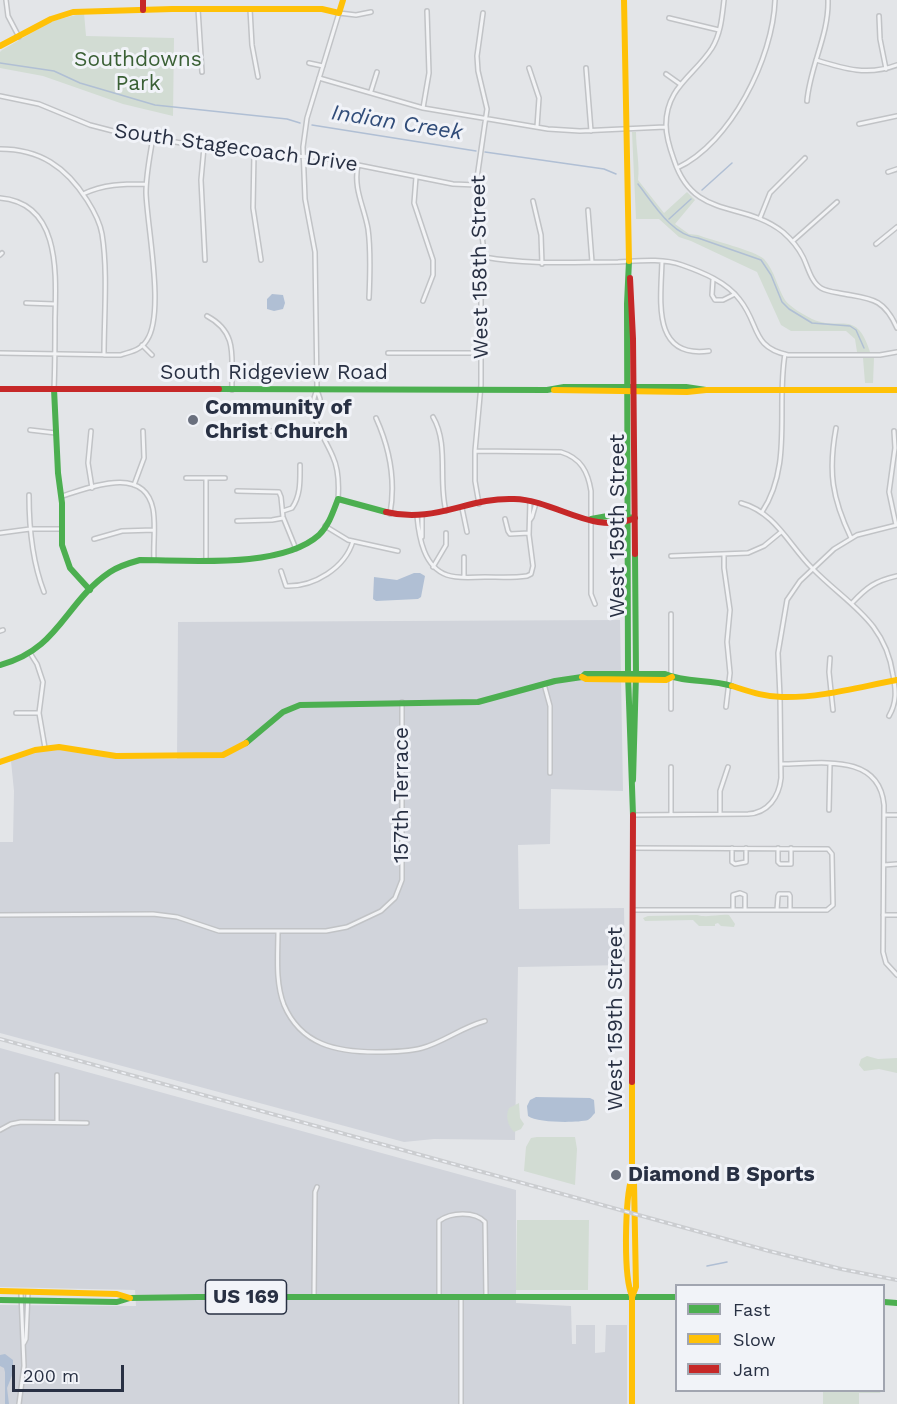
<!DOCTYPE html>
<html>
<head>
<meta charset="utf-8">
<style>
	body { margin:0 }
	#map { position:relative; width:897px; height:1404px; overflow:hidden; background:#e3e5e8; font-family:"Work Sans",sans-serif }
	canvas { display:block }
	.legend { position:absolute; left:675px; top:1284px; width:210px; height:108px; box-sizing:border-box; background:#f1f3f8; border:2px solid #a1a5b0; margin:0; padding:8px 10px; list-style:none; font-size:18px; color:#283043 }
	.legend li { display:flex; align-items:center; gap:12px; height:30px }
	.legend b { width:30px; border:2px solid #a1a5b0 }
	.scale { position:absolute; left:12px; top:1365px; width:112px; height:27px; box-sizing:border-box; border:3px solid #283043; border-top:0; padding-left:8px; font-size:18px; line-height:21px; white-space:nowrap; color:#283043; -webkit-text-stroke:4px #f1f3f8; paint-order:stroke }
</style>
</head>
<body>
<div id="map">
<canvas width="897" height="1404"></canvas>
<ul class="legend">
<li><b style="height:8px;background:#4caf50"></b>Fast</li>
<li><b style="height:8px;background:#ffc107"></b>Slow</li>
<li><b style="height:8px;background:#c62828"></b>Jam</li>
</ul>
<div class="scale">200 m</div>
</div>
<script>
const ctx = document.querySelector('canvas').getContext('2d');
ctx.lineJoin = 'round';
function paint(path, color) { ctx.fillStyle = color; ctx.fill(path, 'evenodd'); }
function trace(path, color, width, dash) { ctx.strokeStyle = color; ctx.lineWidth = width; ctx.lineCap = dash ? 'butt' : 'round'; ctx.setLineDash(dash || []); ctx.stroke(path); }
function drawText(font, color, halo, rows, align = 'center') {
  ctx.font = font + ' "Work Sans",sans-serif'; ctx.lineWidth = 6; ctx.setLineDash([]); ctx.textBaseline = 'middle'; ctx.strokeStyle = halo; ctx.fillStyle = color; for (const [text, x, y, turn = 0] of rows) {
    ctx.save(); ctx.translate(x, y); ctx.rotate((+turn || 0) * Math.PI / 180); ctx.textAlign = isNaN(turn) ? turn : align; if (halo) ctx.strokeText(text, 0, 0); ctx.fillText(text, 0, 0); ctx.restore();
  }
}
const built = new Path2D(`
	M620,620l3,171 -72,-2 -1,55 -32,1 1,64 105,-1 1,57 -107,2 -3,173 -81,-1 -30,3 -404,-109v-191h13l1,-51 -3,-30 26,-10 20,-3 18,2 34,8 68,1 1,-137z
	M0,1048l516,142v113l55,3 1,38h4v-19h19v28l10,-1 1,-27h21v79h-627v-99l136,1 -1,-16 -135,-3z`);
const green = new Path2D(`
	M84,13l2,23 88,2 -1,78 -50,-12 -80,-28 -43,-8v-16l2,-2 50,-29z
	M632,132h4c0,16 4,33 2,48l26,33 23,-21 8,8 -20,24 14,10 9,1c13,5 58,16 66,24 11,12 13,28 21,41 5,7 19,15 27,19 29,13 44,-11 58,33h-13l-2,-13 -9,-8h-55l-10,-6 -24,-53 -66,-31 -12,-4 -20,-18h-23z
	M863,358h11l-1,25h-8z
	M697,915c10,3 22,-1 32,0l6,9 -1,3 -13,-1 -3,-3 -3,1v2h-16l-6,-6 -48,1 -2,-3 5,-2z
	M867,1056l11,3 19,-1v15l-18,-4 -15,2 -5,-6 2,-6z
	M519,1103l1,15 4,6 -3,5 -7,3c-6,-6 -9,-16 -5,-24z
	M537,1137h38l2,12 -2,36 -51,-14 2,-24 5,-9z
	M517,1220h72l-1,70h-72z
	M823,1391l58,-1v1l-1,2h-21v11h-36z`);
const water = new Path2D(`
	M272,294l11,1 2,8 -2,6 -9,2 -7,-2v-10z
	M414,573h6l5,3 -4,21 -3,2 -42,2 -3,-2 1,-22 23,3z
	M536,1097l54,1 4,2 1,13c-3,3 -4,5 -7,7 -11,3 -51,3 -60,-4l-1,-10 3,-6z
	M5,1354l8,6v13l-6,15 2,16h-4v-32l-1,-4 -4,-2v-11z`);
const stream = new Path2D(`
	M0,63l54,8 26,12 75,22 132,14 13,4
	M312,125l164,26
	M485,152l119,17 12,5
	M638,184c15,19 34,52 60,54l63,22 10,15 11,27 7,7 23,14 38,3 6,4 8,18
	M702,190l30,-27
	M669,219l22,-20
	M707,1266l20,-4`);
const street = new Path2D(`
	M6,0l2,16 11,21
	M724,0c-2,17 -3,33 -12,48 -18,28 -46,39 -46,77 0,12 4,24 8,35 20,61 69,40 109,72 8,7 15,15 20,25 5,10 8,25 18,31 5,3 12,4 18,5 30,6 44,3 58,35
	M198,9l4,63
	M250,9l2,36 6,32
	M879,16l1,23 6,30
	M669,18l50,12
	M816,60c29,9 52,16 81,5
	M309,63l14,3
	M529,68l10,30 -2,29
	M586,68l5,63
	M666,74l14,10
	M319,78l104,30 125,21 32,2 85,-4
	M371,91l6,-19
	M0,96l39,8 51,21 27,7 76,13 86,11 39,1 135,27 23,1
	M807,101c3,-35 22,-66 21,-101
	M423,108l6,-35 -2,-62
	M859,124l38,-8
	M204,147l-3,33 4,80
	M0,149c40,0 66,18 87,51 7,11 13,22 15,34 6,37 2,83 2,121
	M254,153l-1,55 8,52
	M358,165c-5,24 6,41 10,64 3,22 2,47 1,69
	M677,168c54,-25 96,-110 98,-168
	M888,172l9,-3
	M416,177l-2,26 19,57v15l-10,26
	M83,194c21,-10 40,-10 63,-10
	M0,198c61,5 56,76 55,121 0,23 0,47 -1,70
	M533,201l8,34 1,29
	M588,210l4,52
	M760,218l10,-25 35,-35
	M793,241l44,-39
	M876,244l21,-17
	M0,255l2,-2
	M484,257c46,8 88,5 134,5 20,-1 44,-4 64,3 20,7 45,17 58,35 20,25 11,47 48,55h92l17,-3
	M662,261c-1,39 -11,98 47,90
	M713,279l-1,16 3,5h8l12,-6
	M26,303l29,1
	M207,316c32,17 24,42 25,74
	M142,345l10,10
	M0,353l120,2c11,-3 21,-5 27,-15 18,-27 0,-114 -1,-147 0,-19 4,-37 7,-56
	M388,353h93
	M317,389l-2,-137 -10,-53 -2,-52 4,-29 32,-105 17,2 15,-3
	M315,416l5,-5v-12l-3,-9c-12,24 7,45 16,67 6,13 6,28 5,42
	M433,417c16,27 5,64 13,94
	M376,418c14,31 20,62 14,96
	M836,428c-8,44 -4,70 15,110
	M30,430l26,3
	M91,431l-3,32 4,25
	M894,431l1,17 -6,44 7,33
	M245,432l52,-2 20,-3
	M475,451l86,1c20,6 27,20 30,39v103l4,10
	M186,478h20v82
	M206,478h19
	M134,485l10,-27 -1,-27
	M237,491l42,1 2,5 2,20 13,32
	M29,495c0,33 3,66 15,97
	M62,496c27,-8 82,-32 91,13 3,16 0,35 1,51
	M741,503c34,9 48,42 71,65 35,36 73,52 81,107 3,15 4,27 -4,41
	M479,504l-4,-23v-30l6,-66v-107l3,-26 -8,-67 11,-76 -9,-38 -1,-15 6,-43
	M462,508l5,24
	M283,511l9,-3c9,-13 8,-28 8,-43
	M762,512c31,-47 14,-105 23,-158
	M417,516c2,22 7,51 30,59 11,4 26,2 38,2 14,0 28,1 42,-1l4,-2 2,-8 -4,-31 1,-34
	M505,519l3,12 2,3 19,-1
	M530,520l2,-3 4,-14
	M237,521l35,-1 11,-2
	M325,526l23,14 50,11
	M0,533l30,-4h31
	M422,537v-21
	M94,539l28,-8 32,-1
	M724,555v13l6,42 -3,32 3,31 -4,34
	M671,556l77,-3 16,-7 17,-14
	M433,567l13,-22v-12
	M281,571l5,15c28,1 59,-18 67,-45
	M464,577v-20
	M852,603c15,-16 23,-22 45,-27
	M671,614v95
	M0,631l3,-1
	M30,653l7,11 6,18 -4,31 6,35
	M830,658l-1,14 4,38
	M544,684l6,22v67
	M16,713h22
	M781,764c38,0 98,-12 103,41l-1,147 3,11 11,12
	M671,767v47
	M829,810l1,-46
	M720,814v-23l8,-24
	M633,815l115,-1c20,-1 31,-17 33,-36l-1,-81 -2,-44 9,-53 13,-19 34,-32 23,-14 40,-10
	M884,815h13
	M732,848v14l3,2 11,-2v-14
	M778,848v14l2,2h11v-16
	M884,865l13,-1
	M633,910h194l6,-5 -1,-51 -4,-5 -195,-1
	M733,910v-15l7,-2 5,2v15
	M777,910l1,-14 1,-2h10l1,2v14
	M0,915l153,-1 24,3 42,14h107l21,-4 34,-16 14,-13 7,-18v-178
	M883,915h14
	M278,931c0,24 -3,51 6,74 17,40 53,47 92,47 15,0 31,0 46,-4 22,-6 40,-21 63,-27
	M57,1075v47
	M0,1130l11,-6 10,-2 66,1
	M439,1296v-75c12,-9 36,-10 46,1l1,75
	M314,1297l1,-105 2,-5
	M461,1298v106
	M24,1343l2,-4 2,-47
	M19,1404l5,-38 -3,-73`);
const fast = new Path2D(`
	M629,261l-2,43 1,370 5,141
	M54,389l4,84 4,30v42l8,23 20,22
	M219,389l328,1 17,-3h122l20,3
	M591,519l22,-4 22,3
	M0,665c59,-15 65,-63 110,-93 9,-6 19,-9 30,-12 48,0 141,9 179,-25 10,-10 14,-23 19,-36l48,13
	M246,743l37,-31 17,-7 178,-3 77,-21 27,-4 3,-3h80c20,9 45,5 67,12
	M633,780l3,-106 -1,-120
	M0,1300l117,2 13,-4 68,-1h478
	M884,1302l13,1`);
const slow = new Path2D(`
	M624,0l5,261
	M0,46l51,-27 22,-7 99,-3h150l17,4 4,-13
	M554,390l133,2 19,-2h191
	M582,677l4,2 80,1 6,-3
	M732,686c16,5 32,11 50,11 38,1 77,-10 115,-17
	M0,762l35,-12 24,-3 57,9 107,-1 23,-12
	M632,1176c-7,23 -9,99 0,120
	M0,1291l117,3 13,4
	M632,1404v-107l4,-10 -2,-105 -2,-6v-94`);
const jam = new Path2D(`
	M143,0v10
	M630,278l3,61 2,215
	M0,389h219
	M386,512c49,12 82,-15 128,-13 42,1 79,37 121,19
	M632,1082l1,-267`);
const rail = new Path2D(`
	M0,1039l769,212 72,18 56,11`);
const markers = [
	[193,420,6,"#696f7d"],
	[616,1175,6,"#696f7d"]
];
const shields = [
	[246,1297,81]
];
const shieldNames = [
	["US 169",246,1297]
];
const parkNames = [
	["Southdowns",138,60],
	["Park",138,84]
];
const streetNames = [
	["South Stagecoach Drive",236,148,8],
	["West 158th Street",480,267,-91],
	["South Ridgeview Road",274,373],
	["West 159th Street",618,526,-90],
	["157th Terrace",402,795,-90],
	["West 159th Street",616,1019,-90]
];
const poiNames = [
	["Community of",205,408],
	["Christ Church",205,432],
	["Diamond B Sports",628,1175]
];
const waterNames = [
	["Indian Creek",397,123,9]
];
paint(built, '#d1d4db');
paint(green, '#d2dcd3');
paint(water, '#b0bfd4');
trace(stream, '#b0bfd4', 1.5);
trace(street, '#c1c3c6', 6);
trace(street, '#f2f3f5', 3);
trace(fast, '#4caf50', 6);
trace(slow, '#ffc107', 6);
trace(jam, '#c62828', 6);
trace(rail, '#cbcdd0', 4);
trace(rail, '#f1f3f8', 1.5, [4.5]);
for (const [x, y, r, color] of markers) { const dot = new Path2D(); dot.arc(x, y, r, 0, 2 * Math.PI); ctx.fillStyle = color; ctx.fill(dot); trace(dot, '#f1f3f8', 2); }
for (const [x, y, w] of shields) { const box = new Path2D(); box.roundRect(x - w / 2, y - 17, w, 34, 4.5); ctx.fillStyle = '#f1f3f8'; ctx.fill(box); trace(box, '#283043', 1.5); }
drawText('bold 20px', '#283043', null, shieldNames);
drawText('21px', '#3a6035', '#f1f3f8', parkNames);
drawText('21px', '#283043', '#f1f3f8', streetNames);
drawText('bold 21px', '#283043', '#f1f3f8', poiNames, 'left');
drawText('italic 22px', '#304c79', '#f1f3f8', waterNames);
</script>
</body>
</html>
